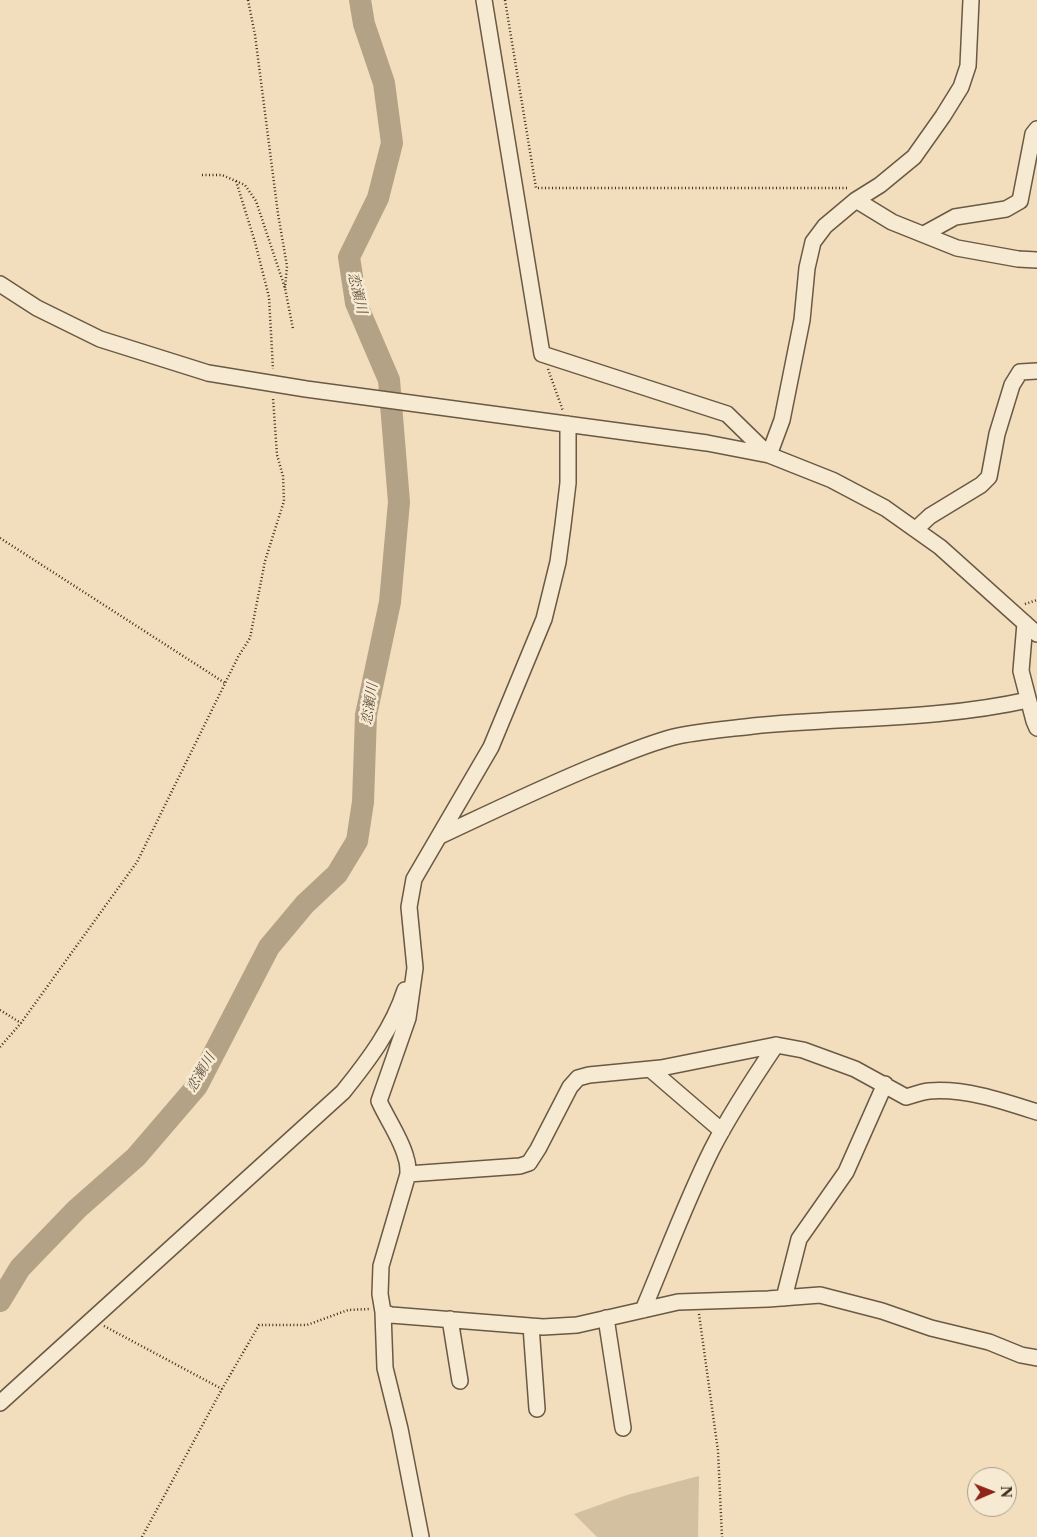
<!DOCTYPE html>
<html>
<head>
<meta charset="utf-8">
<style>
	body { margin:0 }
	#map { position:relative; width:1037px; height:1537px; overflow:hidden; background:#f2debc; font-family:"Libre Caslon Text",serif }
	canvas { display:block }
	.north { position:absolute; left:967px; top:1467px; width:50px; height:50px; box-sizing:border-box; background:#f7ead3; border:1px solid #ac9e8a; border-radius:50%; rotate:89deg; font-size:14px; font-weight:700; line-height:20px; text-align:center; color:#3c2d1c }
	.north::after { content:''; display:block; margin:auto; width:18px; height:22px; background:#8f2418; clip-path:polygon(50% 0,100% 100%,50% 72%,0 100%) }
</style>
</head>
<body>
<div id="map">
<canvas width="1037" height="1537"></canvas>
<div class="north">N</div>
</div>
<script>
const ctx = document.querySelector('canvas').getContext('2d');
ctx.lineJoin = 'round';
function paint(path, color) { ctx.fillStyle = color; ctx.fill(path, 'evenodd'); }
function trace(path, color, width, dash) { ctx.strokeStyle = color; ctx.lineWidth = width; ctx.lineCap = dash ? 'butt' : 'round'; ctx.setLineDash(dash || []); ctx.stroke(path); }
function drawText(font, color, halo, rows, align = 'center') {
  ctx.font = font + ' "Libre Caslon Text","Noto Serif JP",serif'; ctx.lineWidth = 5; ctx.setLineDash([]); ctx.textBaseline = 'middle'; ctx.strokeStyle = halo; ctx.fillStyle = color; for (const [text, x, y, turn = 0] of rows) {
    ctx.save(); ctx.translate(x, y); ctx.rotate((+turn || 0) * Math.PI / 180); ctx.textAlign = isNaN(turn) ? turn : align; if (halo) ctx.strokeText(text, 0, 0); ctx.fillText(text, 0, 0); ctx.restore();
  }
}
const green = new Path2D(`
	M699,1476l-1,61h-101l-23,-23 53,-19z`);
const river = new Path2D(`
	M0,1301l20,-33 57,-59 59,-52 61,-71 72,-139 36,-43 32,-30 20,-33 6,-39 3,-87 24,-113 9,-100 -10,-122 -33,-77 -7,-46 29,-59 14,-55 -8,-60 -20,-59 -4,-24`);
const path = new Path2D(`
	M248,0l7,35 23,179 9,52 -2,22
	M505,0l31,188h312
	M202,175h20l23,10 11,16 29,87 8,41
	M236,181l19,61 14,55 4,72
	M548,369l15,42
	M0,538l225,145
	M1025,604l12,-4
	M0,1010l21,13
	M0,1047l21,-24 116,-161 101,-205 12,-19 15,-77 19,-60 -1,-25 -6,-21 -4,-57
	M699,1314l19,137 4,86
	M104,1326l118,63
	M142,1537l80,-148 37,-64h48l41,-15 21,-1`);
const minor = new Path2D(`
	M484,0l58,354 185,60 42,41 13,-35 20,-100 5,-52 6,-26 12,-16 31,-26 24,-15 34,-28 29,-41 18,-29 7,-21 3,-66
	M856,200l36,22 65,26 61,11 19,1
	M924,234l31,-17 51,-8 14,-8 13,-67 4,-5
	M0,284l37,24 63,31 108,34 98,16 401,54 62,12 63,25 53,28 55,39 97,87
	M916,529l14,-13 51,-31 8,-8 8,-43 15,-49 8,-13 17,-1
	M1025,623l-4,48 13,50 3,7
	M440,836c53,-25 105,-50 159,-72 26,-10 52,-22 79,-28 25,-5 50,-7 75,-10 92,-9 185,-6 275,-26
	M650,1069l72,62
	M408,1174l112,-8 9,-3 9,-14 32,-62 8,-9 11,-3 72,-7 115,-23 27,5 52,19 51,28c7,-2 15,-5 23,-6 36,-3 74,10 108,21
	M784,1298l15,-59 47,-67 39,-88
	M643,1310c23,-54 43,-109 69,-161 19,-37 41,-70 64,-104
	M383,1312l8,3 152,12 34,-2 101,-23 90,-3 52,-4 62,16 49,17 58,14 32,13 16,3
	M606,1318l17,110
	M450,1319l10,62
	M531,1326l6,83
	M0,1403l343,-311c25,-31 50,-64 62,-102
	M421,1537l-21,-108 -15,-61 -2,-56 -3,-18 1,-28 27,-92c0,-5 0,-11 -2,-16 -4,-18 -19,-39 -27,-57l29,-83 7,-50 -6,-61 5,-28 77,-132 53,-128 14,-57 5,-37 5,-42v-59`);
const waterNames = [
	["恋瀬川",357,293,77],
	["恋瀬川",370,704,-81],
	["恋瀬川",201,1073,-59]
];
paint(green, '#d3c0a1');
trace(river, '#b4a286', 22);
trace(minor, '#6a5944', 18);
trace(path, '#3c2d1c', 2.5, [1, 2.5]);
trace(minor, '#f7ead3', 15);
drawText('italic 14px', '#60503c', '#f7ead3', waterNames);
</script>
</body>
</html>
